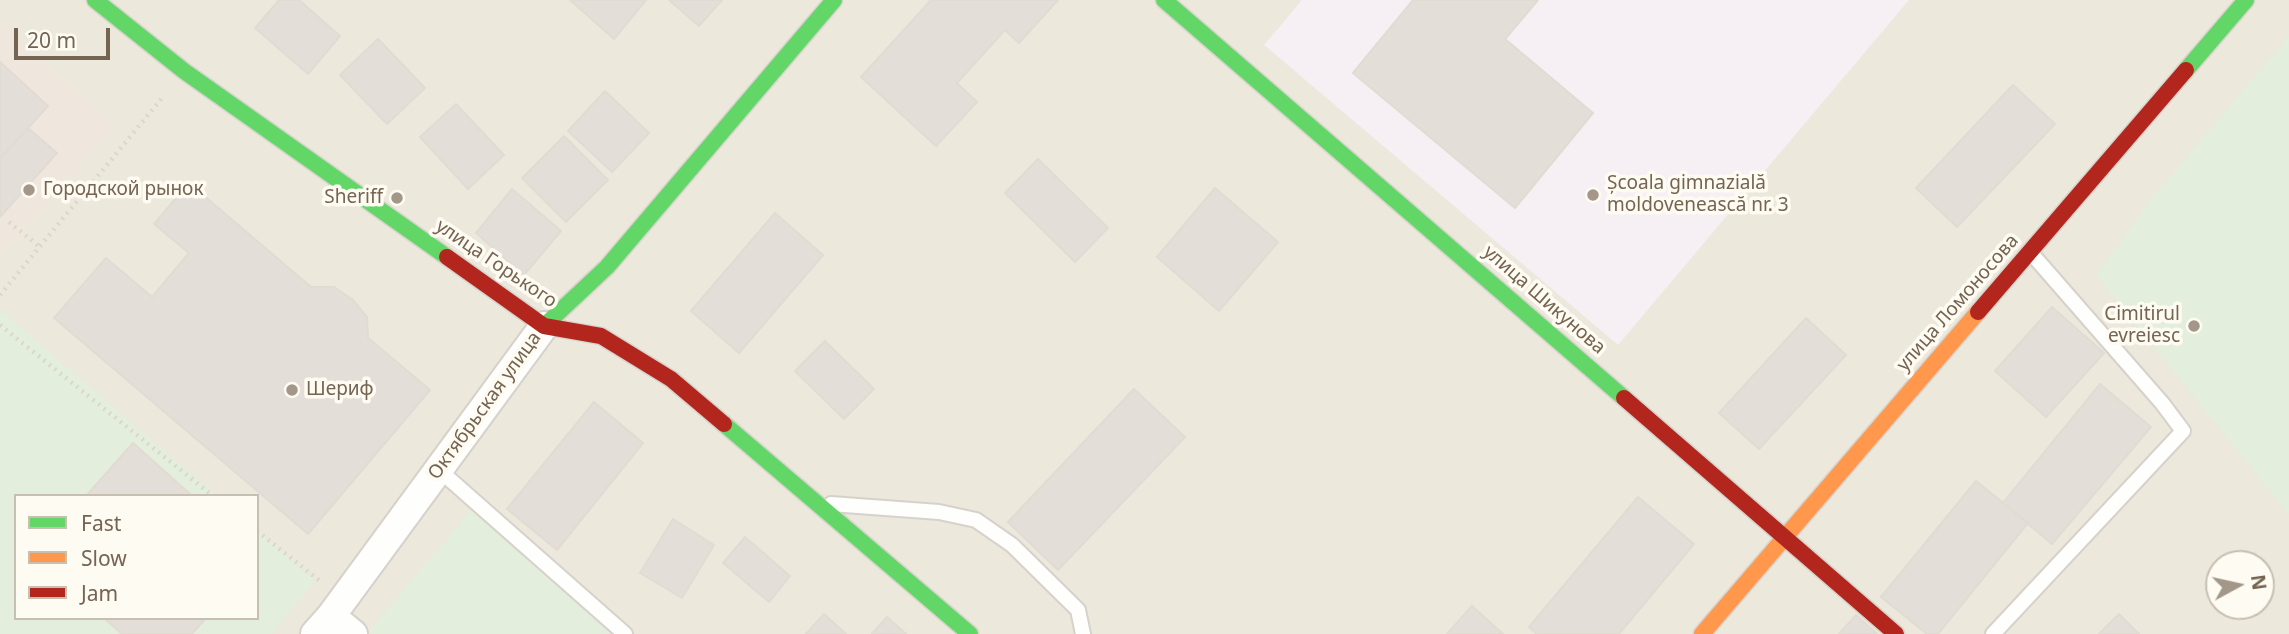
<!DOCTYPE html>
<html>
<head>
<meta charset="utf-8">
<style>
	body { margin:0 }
	#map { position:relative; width:2289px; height:634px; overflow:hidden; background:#f8f6f0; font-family:"Noto Sans",sans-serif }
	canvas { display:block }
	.legend { position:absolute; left:14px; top:494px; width:245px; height:126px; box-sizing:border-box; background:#fefbf3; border:2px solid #c7bfb2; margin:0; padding:9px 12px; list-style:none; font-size:21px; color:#746451 }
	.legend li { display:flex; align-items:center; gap:14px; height:35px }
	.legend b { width:35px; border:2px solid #c7bfb2 }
	.north { position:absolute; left:2205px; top:550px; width:70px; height:70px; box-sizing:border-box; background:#fefbf3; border:2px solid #c7bfb2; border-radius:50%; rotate:82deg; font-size:19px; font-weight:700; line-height:28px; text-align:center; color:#746451 }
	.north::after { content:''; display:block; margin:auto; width:24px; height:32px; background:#a29789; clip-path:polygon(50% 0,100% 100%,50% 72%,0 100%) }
	.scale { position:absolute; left:14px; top:28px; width:96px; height:32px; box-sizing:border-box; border:4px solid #746451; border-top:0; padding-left:9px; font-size:21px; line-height:24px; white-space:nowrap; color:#746451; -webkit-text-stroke:5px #fefbf3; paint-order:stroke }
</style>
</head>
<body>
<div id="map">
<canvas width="2289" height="634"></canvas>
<ul class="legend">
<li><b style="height:9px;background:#63d668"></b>Fast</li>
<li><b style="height:9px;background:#ff974d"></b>Slow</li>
<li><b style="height:9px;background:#b3261e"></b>Jam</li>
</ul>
<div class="north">N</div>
<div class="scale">20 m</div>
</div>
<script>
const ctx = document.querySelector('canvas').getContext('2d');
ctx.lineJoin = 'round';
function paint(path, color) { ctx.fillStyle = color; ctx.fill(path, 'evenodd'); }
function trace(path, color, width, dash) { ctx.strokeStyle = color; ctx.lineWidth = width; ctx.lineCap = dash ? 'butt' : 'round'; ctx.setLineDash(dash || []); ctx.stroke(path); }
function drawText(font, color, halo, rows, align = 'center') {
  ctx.font = font + ' "Noto Sans",sans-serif'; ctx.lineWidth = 7; ctx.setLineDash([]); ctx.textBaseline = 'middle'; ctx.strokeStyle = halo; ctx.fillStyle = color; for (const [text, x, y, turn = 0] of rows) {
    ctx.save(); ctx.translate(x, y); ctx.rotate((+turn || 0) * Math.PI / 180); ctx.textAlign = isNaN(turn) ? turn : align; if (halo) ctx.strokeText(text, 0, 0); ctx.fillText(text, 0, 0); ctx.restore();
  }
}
const residential = new Path2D(`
	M0,0h2289v634h-2289zM16,496h241v122h-241zM2219,564h42v42h-42z`);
const commercial = new Path2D(`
	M0,23l116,103 -116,128z`);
const education = new Path2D(`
	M1302,0h607l-291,345 -354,-300z`);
const green = new Path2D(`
	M2289,36v479l-193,-240 59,-81z
	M0,309l217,187h-201v122h241v-88l59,51 -45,53h-271z
	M476,504l149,130h-259z`);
const building = new Path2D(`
	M279,0h20l41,36 -32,38 -53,-46z
	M570,0h76l-32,39z
	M669,0h53l-23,26z
	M931,0h127l-39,43 -14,-13 -48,53 20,19 -41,44 -75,-69z
	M1413,0h125l-33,39 88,74 -78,95 -162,-135z
	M378,39l47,49 -38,36 -47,-49z
	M0,62l48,44 -48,53z
	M2013,85l42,39 -98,103 -41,-39z
	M605,91l44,42 -37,39 -44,-41z
	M456,104l48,51 -36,34 -48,-52z
	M28,128l29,25 -57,64v-58z
	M564,136l44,44 -42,42 -44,-44z
	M1038,159l70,69 -33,34 -70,-69z
	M189,183l122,104h23l19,13 14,17 1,21 62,52 -122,144 -254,-216 52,-60 46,39 37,-44 -35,-29z
	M1215,188l63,54 -59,69 -62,-54z
	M512,189l49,42 -37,44 -48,-42z
	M775,213l48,42 -84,98 -48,-42z
	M2052,307l52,46 -58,64 -51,-46z
	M1806,318l40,37 -87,94 -40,-36z
	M825,341l49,48 -30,30 -49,-48z
	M2100,384l51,43 -99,117 -49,-41z
	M1134,389l51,48 -127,133 -50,-48z
	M594,402l49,41 -86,107 -50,-41z
	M133,443l57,51 -2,2h-102z
	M1976,481l52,42 -90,111h-11l-46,-37z
	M1638,497l56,47 -75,90h-82l-8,-7z
	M673,519l41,26 -32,53 -42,-25z
	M745,537l45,39 -21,26 -46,-39z
	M1472,606l31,28h-56z
	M824,614l22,20h-40z
	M2119,614l20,20h-40z
	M1856,615l21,19h-38z
	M887,617l19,17h-34z
	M104,618h102l-14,16h-70z`);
const path = new Path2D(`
	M9,222l31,25
	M0,295l162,-197
	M0,325l213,171
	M257,531l63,50`);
const lane = new Path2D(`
	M438,469l187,165
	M831,504l108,8 37,8 36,25 66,65 5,24
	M1993,634l190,-203 -21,-28 -131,-150`);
const street = new Path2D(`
	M331,616l22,18
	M315,634l16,-18 213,-290`);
const fast = new Path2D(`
	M95,0l89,71 263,186
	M1164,0l460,398
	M2186,70l60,-70
	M544,326l63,-59 227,-267
	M724,424l246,210`);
const slow = new Path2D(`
	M1702,634l276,-322`);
const jam = new Path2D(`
	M447,257l97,69 57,10 70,43 53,45
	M1978,312l208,-242
	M1624,398l272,236`);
const markers = [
	[29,190,7,"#a29789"],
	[1593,195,7,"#a29789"],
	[397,198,7,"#a29789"],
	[2194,326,7,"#a29789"],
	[292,390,7,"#a29789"]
];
const poiNames = [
	["Școala gimnazială",1607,184],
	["moldovenească nr. 3",1607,206],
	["Городской рынок",43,190],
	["Sheriff",383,198,"right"],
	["Cimitirul",2180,315,"right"],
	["evreiesc",2180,337,"right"],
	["Шериф",306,390]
];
const streetNames = [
	["улица Горького",496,264,34],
	["улица Шикунова",1544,300,41],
	["улица Ломоносова",1958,303,-49],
	["Октябрьская улица",485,406,-54]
];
paint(residential, '#ede8dc');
paint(commercial, '#efe7de');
paint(education, '#f6eff4');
paint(green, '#e3eedc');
paint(building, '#e3ded7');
trace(building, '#e0dbd3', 2);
trace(lane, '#d6d2cb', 18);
trace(street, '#d6d2cb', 32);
trace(fast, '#d7d3cd', 19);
trace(slow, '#d7d3cd', 19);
trace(jam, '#d7d3cd', 19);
trace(path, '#dad6d0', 4.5, [2, 5]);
trace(lane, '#fefefd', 14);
trace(street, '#fefefd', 28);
trace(fast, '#63d668', 16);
trace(slow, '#ff974d', 16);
trace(jam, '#b3261e', 16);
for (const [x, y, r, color] of markers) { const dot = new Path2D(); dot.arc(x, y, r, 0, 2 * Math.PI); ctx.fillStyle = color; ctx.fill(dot); trace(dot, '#fefbf3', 2.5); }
drawText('19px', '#746451', '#fefbf3', poiNames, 'left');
drawText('19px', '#746451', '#fefbf3', streetNames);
</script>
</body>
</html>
